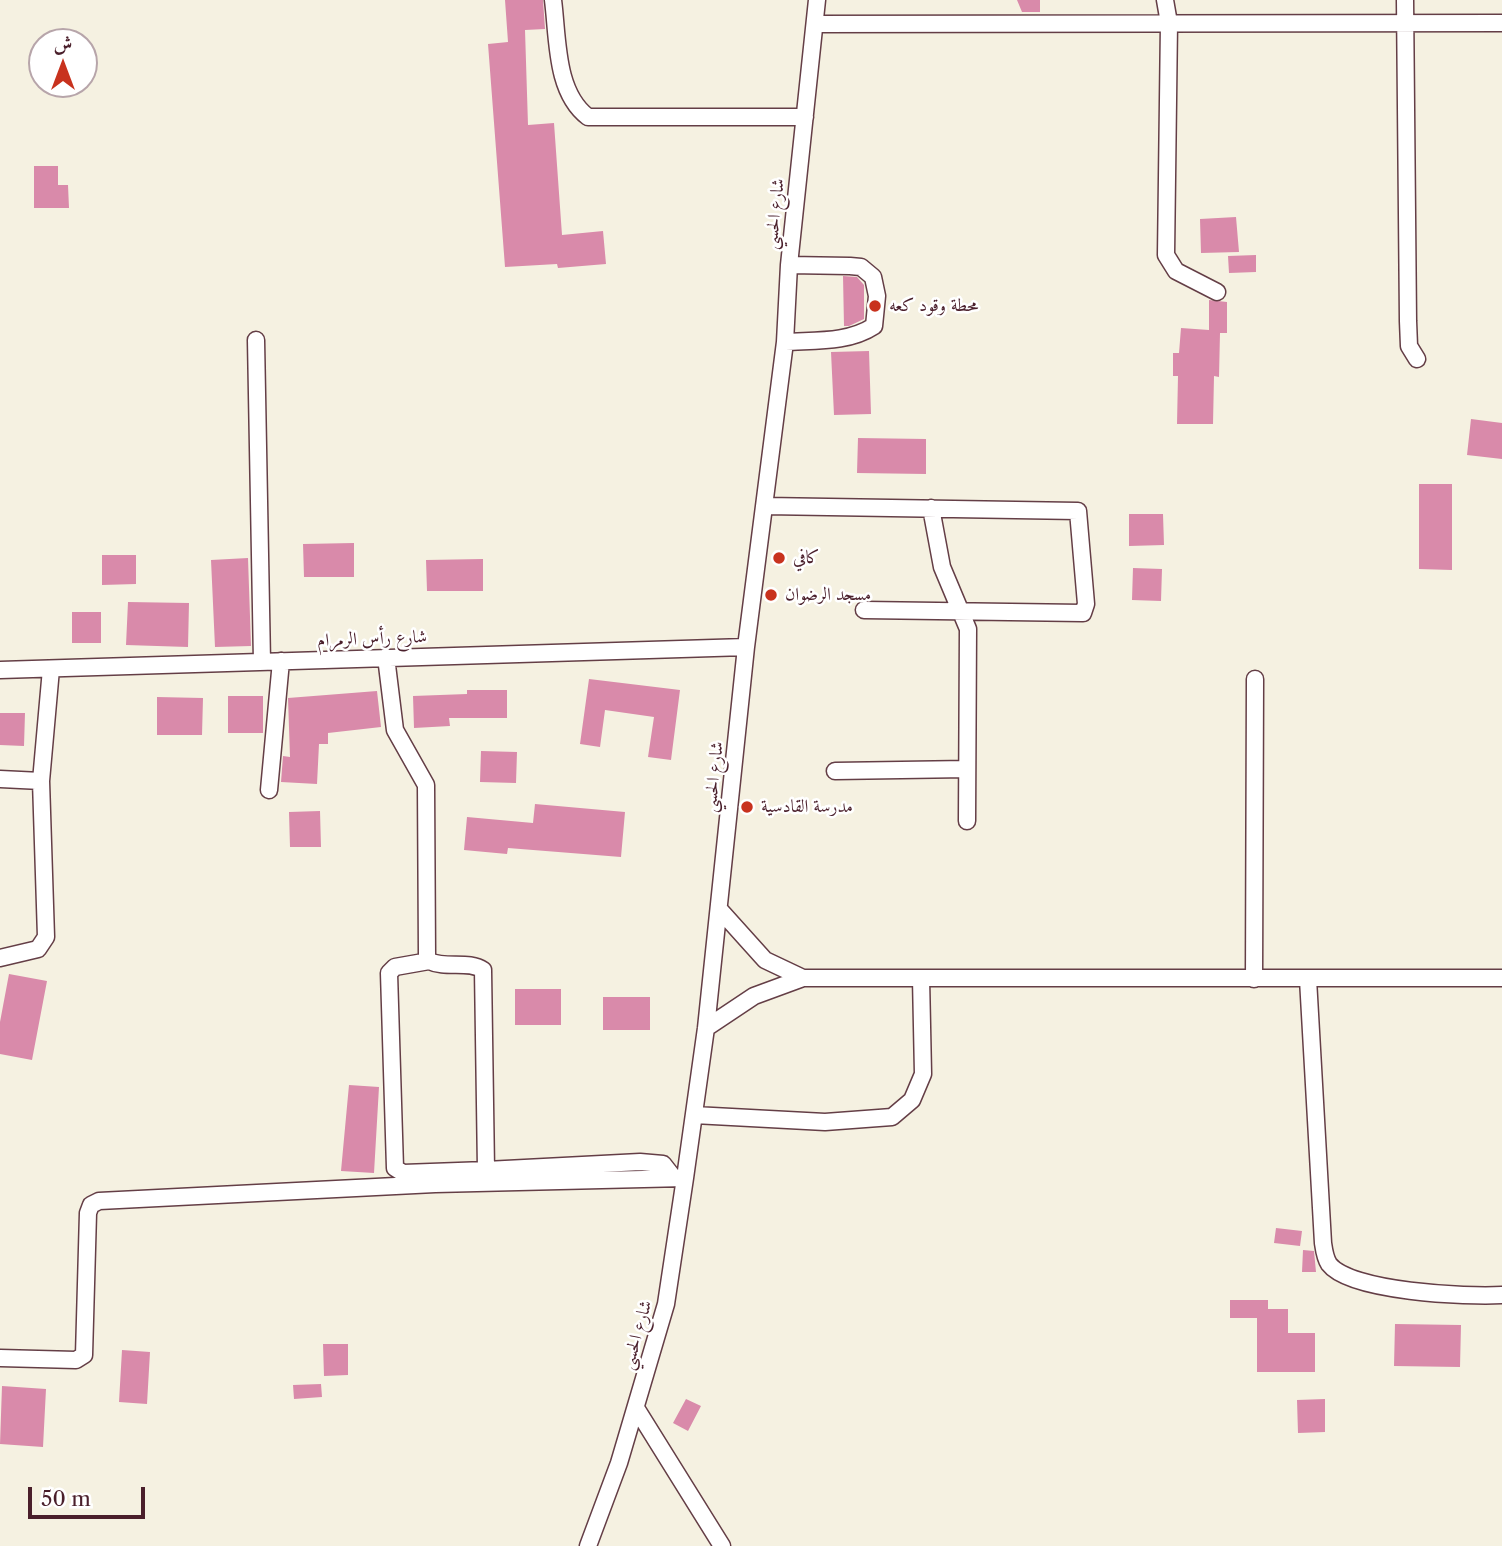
<!DOCTYPE html>
<html>
<head>
<meta charset="utf-8">
<style>
	body { margin:0 }
	#map { position:relative; width:1502px; height:1546px; overflow:hidden; background:#f5f1e1; font-family:"Libre Caslon Text",Amiri,serif }
	canvas { display:block }
	.north { position:absolute; left:28px; top:28px; width:70px; height:70px; box-sizing:border-box; background:#fff; border:2px solid #b7a5aa; border-radius:50%; rotate:0deg; font-size:19px; font-weight:700; line-height:28px; text-align:center; color:#4a1f2b }
	.north::after { content:''; display:block; margin:auto; width:24px; height:32px; background:#c8321e; clip-path:polygon(50% 0,100% 100%,50% 72%,0 100%) }
	.scale { position:absolute; left:28px; top:1487px; width:117px; height:32px; box-sizing:border-box; border:4px solid #4a1f2b; border-top:0; padding-left:9px; font-size:21px; line-height:24px; white-space:nowrap; color:#4a1f2b; -webkit-text-stroke:5px #fff; paint-order:stroke }
</style>
</head>
<body>
<div id="map">
<canvas width="1502" height="1546"></canvas>
<div class="north">ش</div>
<div class="scale">50 m</div>
</div>
<script>
const ctx = document.querySelector('canvas').getContext('2d');
ctx.lineJoin = 'round';
function paint(path, color) { ctx.fillStyle = color; ctx.fill(path, 'evenodd'); }
function trace(path, color, width, dash) { ctx.strokeStyle = color; ctx.lineWidth = width; ctx.lineCap = dash ? 'butt' : 'round'; ctx.setLineDash(dash || []); ctx.stroke(path); }
function drawText(font, color, halo, rows, align = 'center') {
  ctx.font = font + ' "Libre Caslon Text",Amiri,serif'; ctx.lineWidth = 5; ctx.setLineDash([]); ctx.textBaseline = 'middle'; ctx.strokeStyle = halo; ctx.fillStyle = color; for (const [text, x, y, turn = 0] of rows) {
    ctx.save(); ctx.translate(x, y); ctx.rotate((+turn || 0) * Math.PI / 180); ctx.textAlign = isNaN(turn) ? turn : align; if (halo) ctx.strokeText(text, 0, 0); ctx.fillText(text, 0, 0); ctx.restore();
  }
}
const building = new Path2D(`
	M505,0h38l2,29 -20,1 3,95 26,-2 8,112 41,-4 3,33 -48,4 -1,-4 -52,3 -17,-223 20,-2z
	M1017,0h23v12h-18z
	M34,166h24v19h10l1,23h-35z
	M1236,217l3,35 -38,1 -1,-34z
	M1256,255v17l-27,1 -1,-17z
	M843,276l14,1 7,8v34l-15,7h-5z
	M1209,300l18,2v31h-7l-1,44 -5,-1 -1,48h-36l1,-48h-5v-23h6l2,-25 28,2z
	M869,351l2,63 -37,1 -3,-63z
	M1471,419l31,4v36l-35,-4z
	M858,438l68,1v35l-69,-1z
	M1419,484h33v86l-33,-1z
	M1129,514h34l1,31 -35,1z
	M354,543v34h-50l-1,-33z
	M102,555h34v29l-34,1z
	M248,558l3,88 -36,1 -4,-87z
	M483,559v32h-56l-1,-31z
	M1133,568l29,1 -1,32 -29,-1z
	M128,602l61,1 -1,44 -62,-2z
	M72,612h29v31h-29z
	M589,679l91,11 -9,70 -23,-3 6,-40 -49,-7 -5,37 -20,-3z
	M467,690h40v28h-58l1,8 -36,2 -1,-32 54,-2z
	M377,691l4,36 -53,6v11h-9l-2,40 -36,-2 2,-26 7,1 -2,-59z
	M228,696h35v37h-35z
	M157,697l46,1 -1,37h-45z
	M0,713h25l-1,33 -24,-1z
	M481,751l36,1 -1,31 -36,-1z
	M535,804l90,8 -4,45 -113,-9 -1,6 -43,-4 3,-33 66,6z
	M320,811l1,36h-31l-1,-35z
	M9,974l38,7 -15,79 -32,-6v-32z
	M515,989h46v36h-46z
	M603,997h47v33h-47z
	M349,1085l30,2 -5,86 -33,-2z
	M1276,1228l26,3 -2,15 -26,-3z
	M1303,1250l11,1 2,21h-14z
	M1230,1300h38v9h20v24h27v39h-58v-54h-27z
	M1395,1324l66,1 -1,42 -66,-1z
	M323,1344h25v31l-24,1z
	M122,1350l28,2 -3,52 -28,-2z
	M321,1384l1,13 -28,2 -1,-14z
	M2,1386l44,3 -3,58 -43,-3z
	M686,1399l15,7 -13,25 -15,-8z
	M1325,1399v33l-27,1 -1,-33z`);
const minor = new Path2D(`
	M553,0c5,38 2,92 35,117h217
	M1165,0l4,23 -3,232 10,16 41,21
	M1405,0l3,321 1,25 8,13
	M815,24l687,-1
	M256,340l6,322
	M785,342c30,-2 63,1 89,-16l3,-30 -4,-19 -12,-10 -11,-1 -61,-1
	M766,506l312,5 8,93 -3,9 -219,-3
	M931,508l11,59 26,62 -1,192
	M386,657l9,73 31,55 1,171 2,5c17,8 40,-1 54,9l3,200 154,-8 23,2 11,14
	M0,670l746,-23
	M835,771l132,-2
	M0,779l41,2
	M269,790l12,-129
	M720,910l45,50 38,18
	M0,958l38,-9 8,-12 -5,-156 10,-112
	M429,961l-34,6 -6,6 6,195 8,5 83,-3
	M1254,979l1,-300
	M1308,979l15,264c1,7 2,15 6,21 21,28 138,33 173,31
	M706,1028l48,-32 49,-18h699
	M694,1115l131,7 67,-5 20,-17 11,-26 -2,-96
	M0,1358l76,2 8,-5 4,-142 3,-8 8,-4 336,-17 250,-6
	M636,1408l86,138
	M588,1546l31,-83 47,-159 19,-126 21,-150 40,-381 39,-305 4,-77 28,-265`);
const markers = [
	[875,306,7,"#c8321e"],
	[779,558,7,"#c8321e"],
	[771,595,7,"#c8321e"],
	[747,807,7,"#c8321e"]
];
const streetNames = [
	["شارع الحسي",775,214,-84],
	["شارع رأس الرمرام",372,639,-2],
	["شارع الحسي",714,777,-84],
	["شارع الحسي",637,1335,-74]
];
const poiNames = [
	["محطة وقود كعه",889,306],
	["كافي",793,558],
	["مسجد الرضوان",785,595],
	["مدرسة القادسية",761,807]
];
paint(building, '#d98aaa');
trace(minor, '#643e46', 19);
trace(minor, '#fff', 16);
for (const [x, y, r, color] of markers) { const dot = new Path2D(); dot.arc(x, y, r, 0, 2 * Math.PI); ctx.fillStyle = color; ctx.fill(dot); trace(dot, '#fff', 2.5); }
drawText('18px', '#4a1f2b', '#fff', streetNames);
drawText('18px', '#4a1f2b', '#fff', poiNames, 'left');
</script>
</body>
</html>
